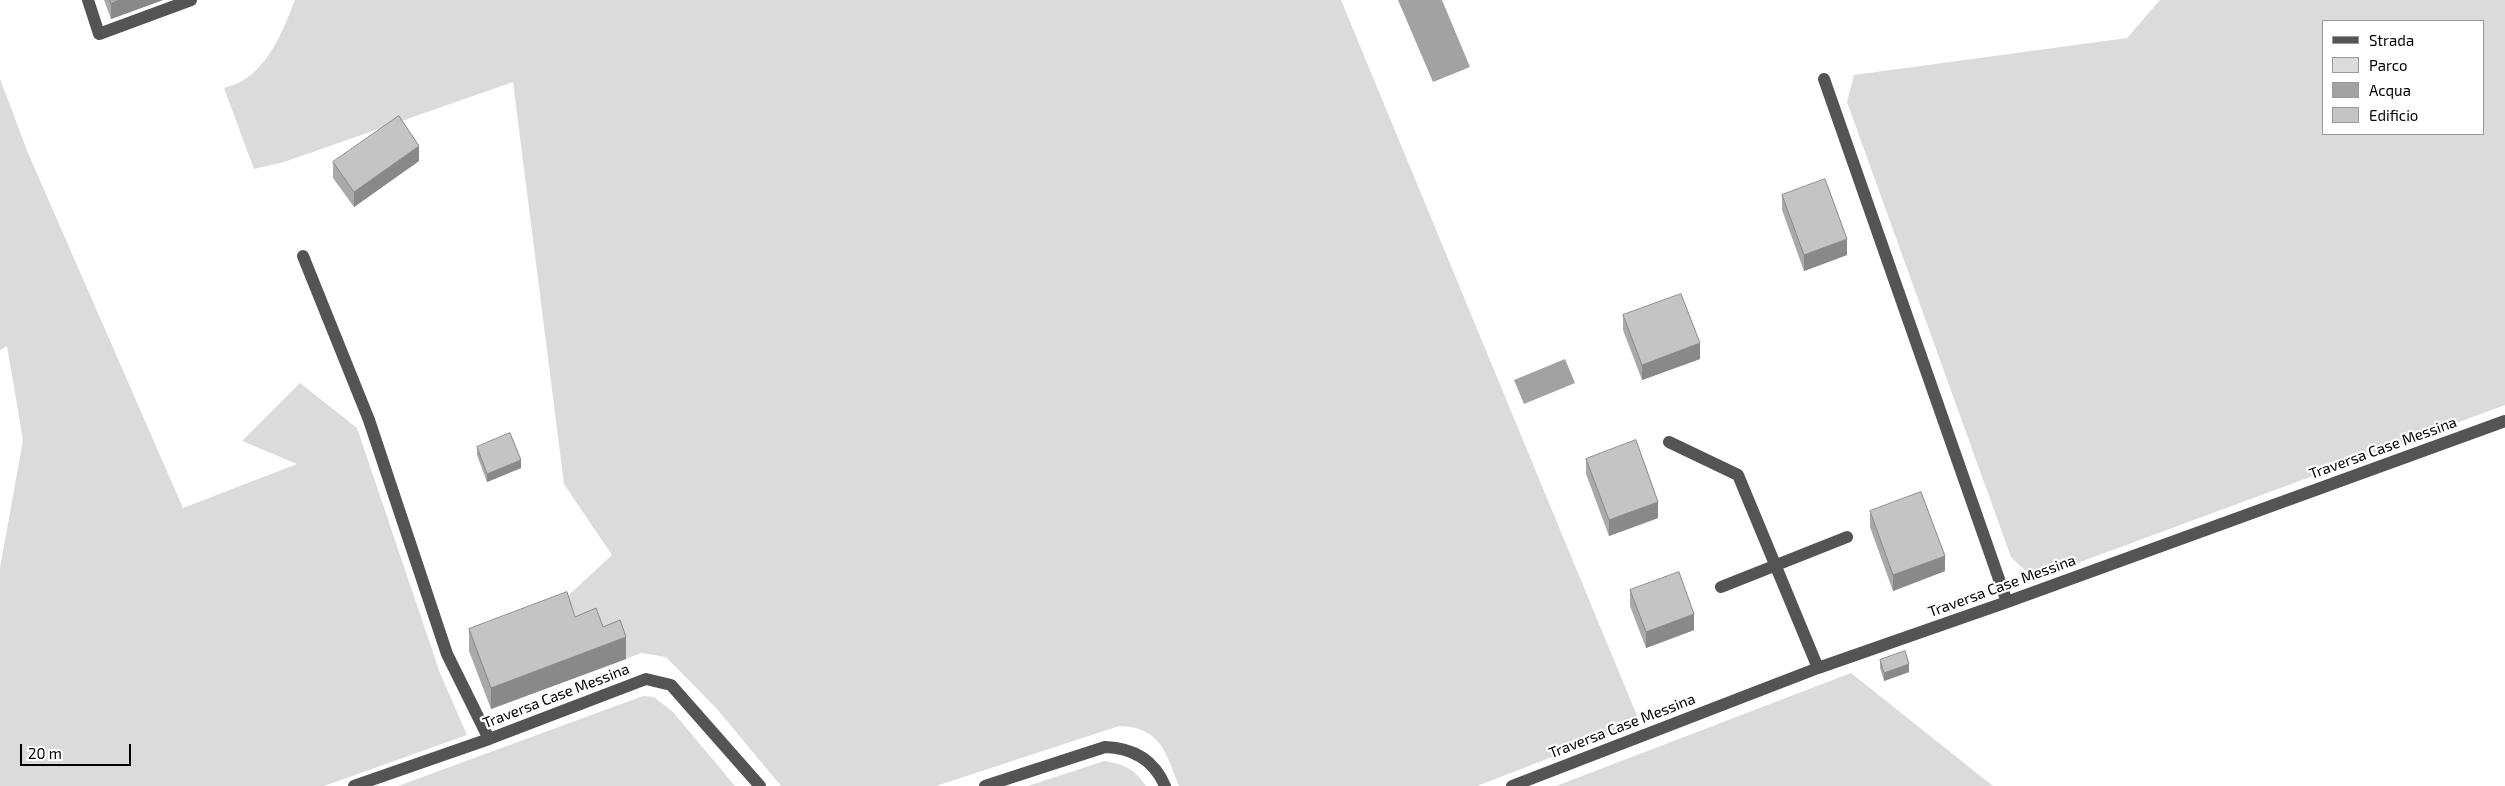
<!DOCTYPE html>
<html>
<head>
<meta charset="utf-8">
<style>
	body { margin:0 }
	#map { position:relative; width:2505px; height:786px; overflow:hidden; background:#fff; font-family:"Exo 2",sans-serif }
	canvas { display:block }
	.legend { position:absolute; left:2322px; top:20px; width:162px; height:115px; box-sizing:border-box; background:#fff; border:1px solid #999; margin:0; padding:6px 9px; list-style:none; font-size:15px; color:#000 }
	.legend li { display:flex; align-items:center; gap:10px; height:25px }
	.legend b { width:25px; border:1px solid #999 }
	.scale { position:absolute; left:20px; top:744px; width:111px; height:22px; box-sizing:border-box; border:2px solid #000; border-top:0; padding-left:6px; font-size:15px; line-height:18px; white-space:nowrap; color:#000; -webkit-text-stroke:4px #fff; paint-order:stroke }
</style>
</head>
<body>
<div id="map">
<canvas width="2505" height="786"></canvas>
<ul class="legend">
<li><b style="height:6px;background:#545454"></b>Strada</li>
<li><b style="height:14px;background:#dbdbdb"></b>Parco</li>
<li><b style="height:14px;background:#a2a2a2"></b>Acqua</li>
<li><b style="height:14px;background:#c4c4c4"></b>Edificio</li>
</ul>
<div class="scale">20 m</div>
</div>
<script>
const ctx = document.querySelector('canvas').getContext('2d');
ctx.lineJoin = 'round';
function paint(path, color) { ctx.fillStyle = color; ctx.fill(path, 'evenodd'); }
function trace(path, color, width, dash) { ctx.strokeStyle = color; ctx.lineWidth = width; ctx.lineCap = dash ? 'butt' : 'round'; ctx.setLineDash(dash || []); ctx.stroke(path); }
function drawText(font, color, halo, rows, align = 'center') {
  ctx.font = font + ' "Exo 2",sans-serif'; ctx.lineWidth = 4.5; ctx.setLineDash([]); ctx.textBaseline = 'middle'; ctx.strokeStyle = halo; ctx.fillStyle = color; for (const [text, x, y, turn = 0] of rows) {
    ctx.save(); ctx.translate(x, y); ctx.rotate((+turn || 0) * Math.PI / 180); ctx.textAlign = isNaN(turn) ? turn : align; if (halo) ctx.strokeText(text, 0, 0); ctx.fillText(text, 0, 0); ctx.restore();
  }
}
const green = new Path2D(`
	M295,0h1046l299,723 -163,63h-298c-13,-33 -18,-59 -60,-60l-183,60h-155l-64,-77 -51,-52 -25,-4 -15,6 -30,-29 -37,-26 53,-49 -48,-71 -51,-402 -229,80 -30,7 -30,-81c6,-2 13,-4 18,-7 28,-16 42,-53 53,-81z
	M2160,0h345v405l-471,174 -23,-22 -164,-455 7,-27 273,-37zM2324,21h160v113h-160z
	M0,79l28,74 155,355 114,-44 -55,-23 58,-58 57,45 83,245 27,62 -143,51h-324v-218l23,-128 -16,-94 -7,4z
	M1851,673l142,113h-437z
	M643,696l11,1 19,15 62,74h-337z
	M1104,761c20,3 31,8 42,25h-118z`);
const water = new Path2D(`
	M1398,0h44l28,67 -37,15z
	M1565,359l10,24 -51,21 -10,-24z`);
const minor = new Path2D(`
	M88,0l11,34 92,-34
	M1824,79l183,523
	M303,256l66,164 78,234 42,85
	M1669,442l69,33 80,193
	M1721,587l126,-50
	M354,786l135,-47 157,-60 25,6 89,101
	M985,786l120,-39c28,1 49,13 60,39
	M1512,786l306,-118 189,-66 498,-181`);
const wall = new Path2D(`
	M104,0h59l-52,19z
	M419,161l-65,46 -21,-29v-16z
	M1782,195l65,60 -43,16 -22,-61z
	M1623,315l77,44 -58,21 -19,-50z
	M477,447l44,21 -34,14 -10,-27z
	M1586,459l72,59 -49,18 -23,-62z
	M1870,511l75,60 -52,20 -23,-64z
	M1630,590l64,40 -48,18 -16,-42z
	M575,617l28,10 23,32 -135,50 -22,-58v-22z
	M1880,660l29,12 -25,9 -4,-13z`);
const shadedWall = new Path2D(`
	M120,0h43l-52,19v-16z
	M419,146v15l-65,46v-15z
	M1847,239v16l-43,16v-16z
	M1700,343v16l-58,21v-15z
	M521,460v8l-34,14v-8z
	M1658,502v16l-49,18v-16z
	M1945,556v15l-52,20v-16z
	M1694,614v16l-48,18v-16z
	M626,637v22l-135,50v-21z
	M1909,664v8l-25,9v-8z`);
const building = new Path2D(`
	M110,0h10l-9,3z
	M399,116l20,30 -65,46 -21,-30z
	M1825,179l22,60 -43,16 -22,-60z
	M1681,294l19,49 -58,22 -19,-50z
	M510,433l11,27 -34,14 -10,-27z
	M1636,440l22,62 -49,18 -23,-61z
	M1921,492l24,64 -52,19 -23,-64z
	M1679,572l15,42 -48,18 -16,-42z
	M567,592l8,25 21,-9 7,19 17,-7 6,17 -135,51 -22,-59z
	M1905,651l4,13 -25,9 -4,-13z`);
const streetNames = [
	["Traversa Case Messina",2383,448,-20],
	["Traversa Case Messina",2002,586,-20],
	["Traversa Case Messina",556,696,-21],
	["Traversa Case Messina",1622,726,-21]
];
paint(green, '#dbdbdb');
paint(water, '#a2a2a2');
trace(minor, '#545454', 12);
paint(wall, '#a9a9a9');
paint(shadedWall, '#898989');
paint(building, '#c4c4c4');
trace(building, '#898989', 1);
drawText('15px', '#000', '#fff', streetNames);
</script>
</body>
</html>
